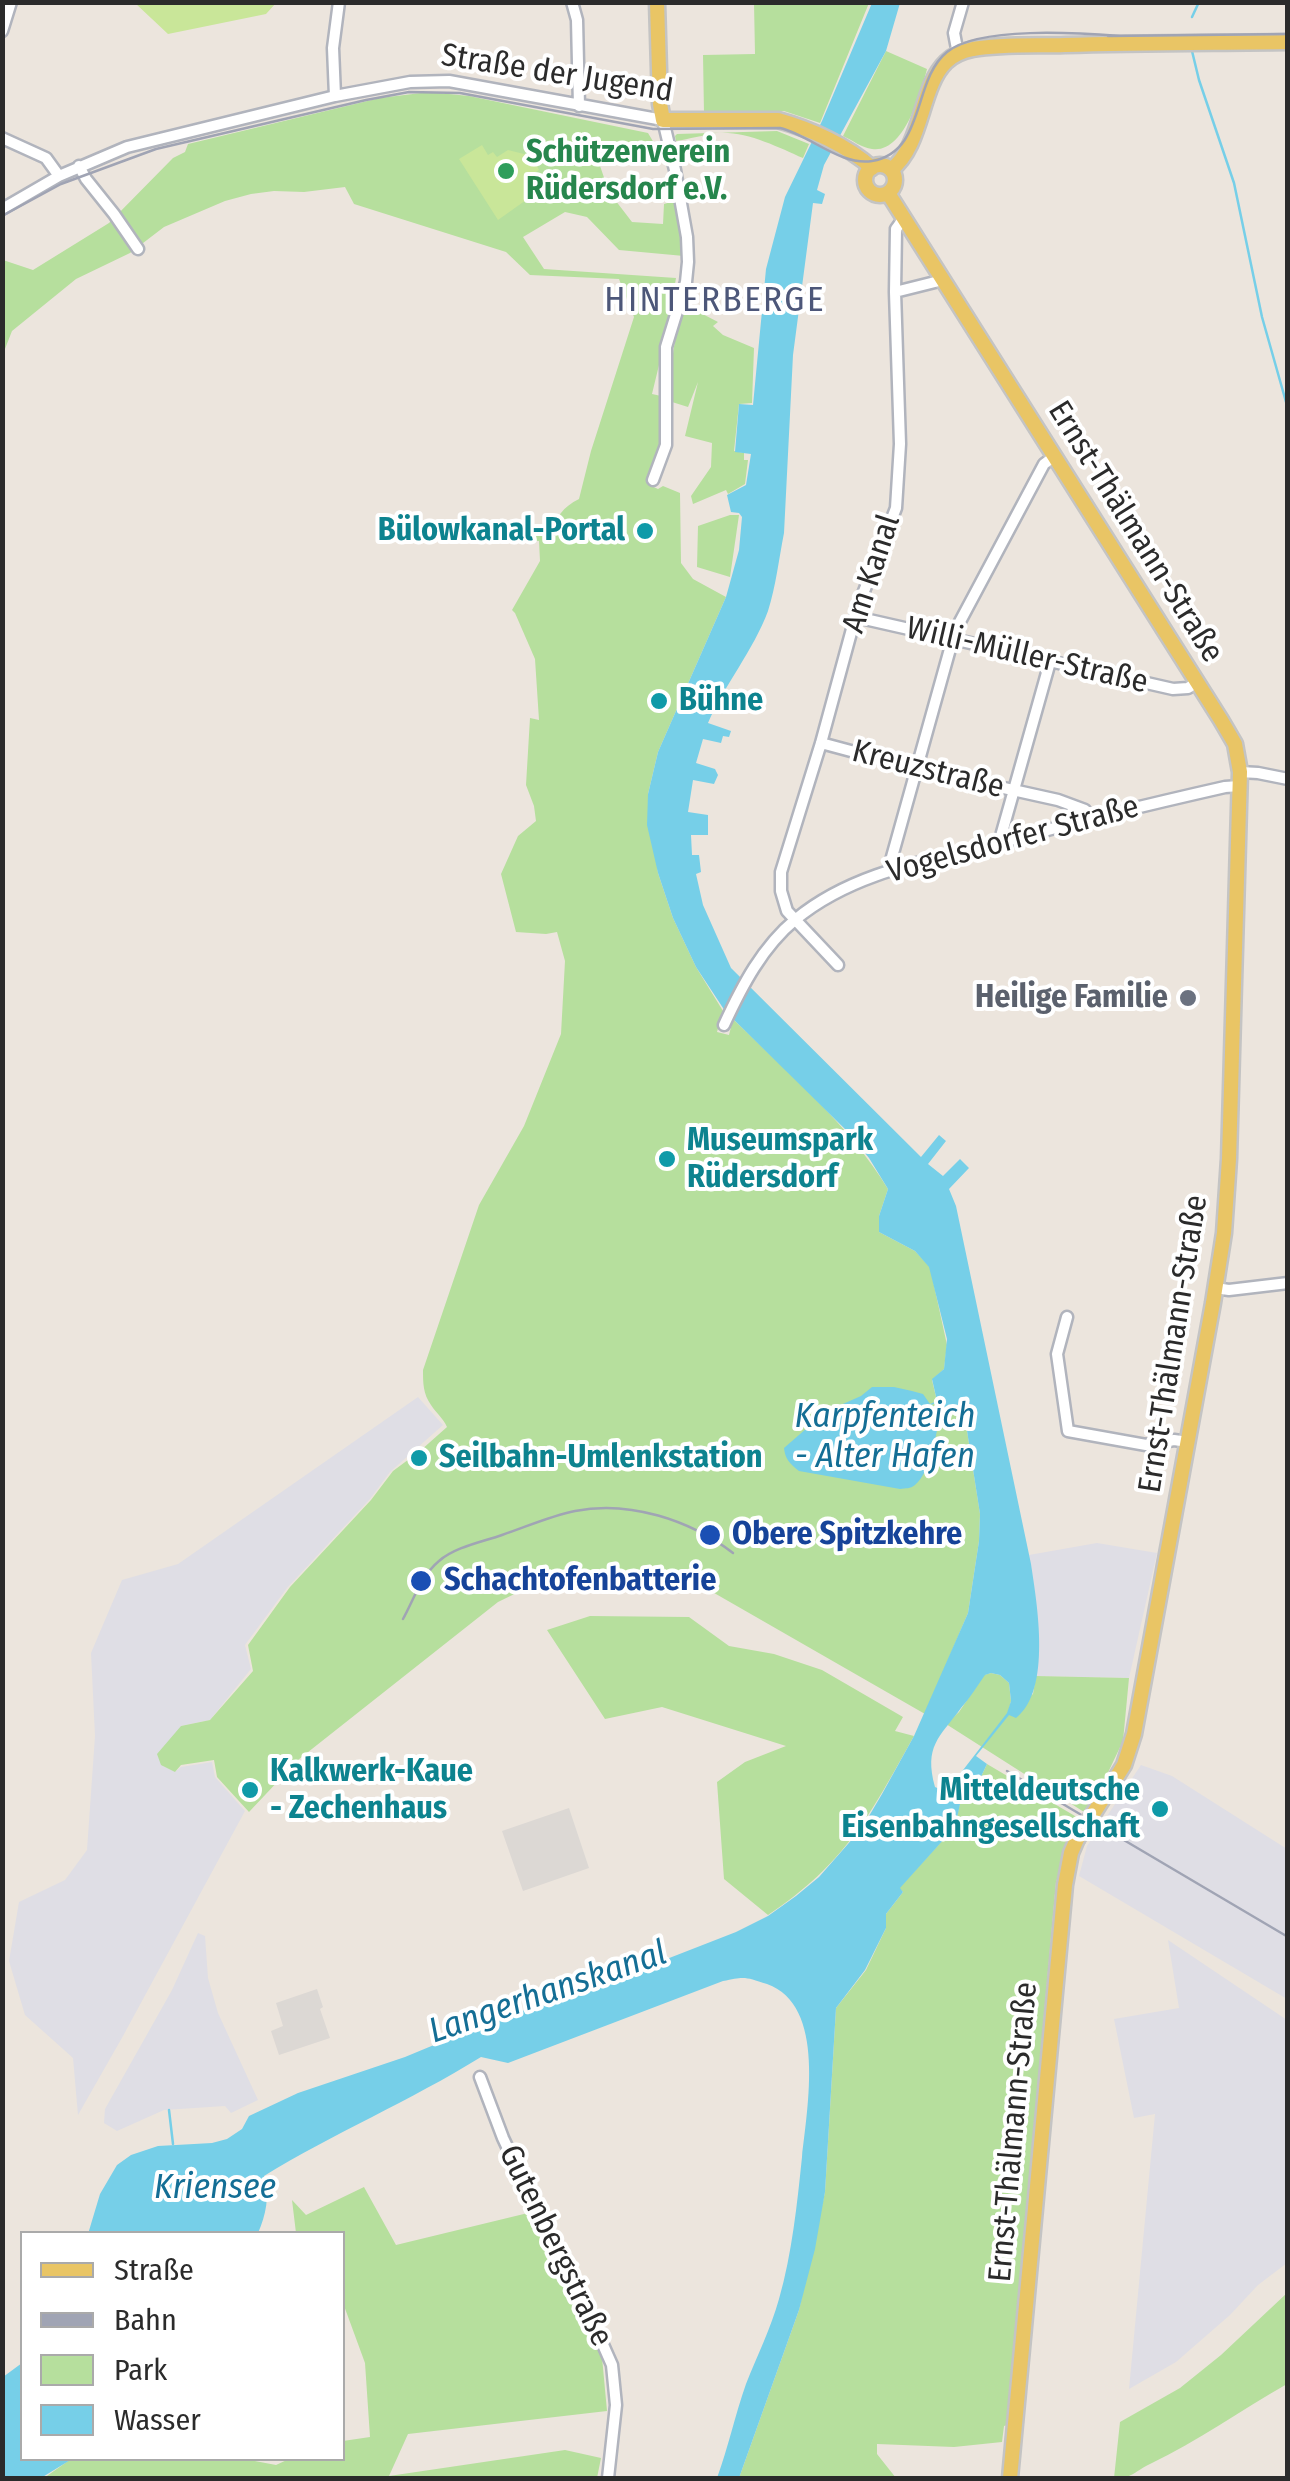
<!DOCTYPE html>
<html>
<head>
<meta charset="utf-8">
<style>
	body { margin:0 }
	#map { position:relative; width:1290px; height:2481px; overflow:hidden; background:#ece5dd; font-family:"Fira Sans Condensed",sans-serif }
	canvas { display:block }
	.frame { position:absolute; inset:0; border:5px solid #2b2b2b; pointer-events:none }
	.legend { position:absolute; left:20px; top:2231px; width:325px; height:230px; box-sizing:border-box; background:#fff; border:2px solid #aaa; margin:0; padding:12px 18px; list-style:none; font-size:30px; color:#2b2b2b }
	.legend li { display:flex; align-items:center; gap:20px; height:50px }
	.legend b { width:50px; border:2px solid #aaa }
</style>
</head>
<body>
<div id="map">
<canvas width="1290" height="2481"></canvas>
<div class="frame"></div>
<ul class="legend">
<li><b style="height:12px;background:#e9c565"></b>Straße</li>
<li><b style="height:12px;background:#a0a4b4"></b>Bahn</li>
<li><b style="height:28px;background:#b6df9d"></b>Park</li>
<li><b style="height:28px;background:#76cfe8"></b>Wasser</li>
</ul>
</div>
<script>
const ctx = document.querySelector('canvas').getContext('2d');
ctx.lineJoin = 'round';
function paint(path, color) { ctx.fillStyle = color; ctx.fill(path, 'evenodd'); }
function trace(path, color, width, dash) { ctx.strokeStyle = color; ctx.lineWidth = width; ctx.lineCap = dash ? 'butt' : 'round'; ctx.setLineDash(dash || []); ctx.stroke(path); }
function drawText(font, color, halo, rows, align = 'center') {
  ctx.font = font + ' "Fira Sans Condensed",sans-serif'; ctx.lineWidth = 8; ctx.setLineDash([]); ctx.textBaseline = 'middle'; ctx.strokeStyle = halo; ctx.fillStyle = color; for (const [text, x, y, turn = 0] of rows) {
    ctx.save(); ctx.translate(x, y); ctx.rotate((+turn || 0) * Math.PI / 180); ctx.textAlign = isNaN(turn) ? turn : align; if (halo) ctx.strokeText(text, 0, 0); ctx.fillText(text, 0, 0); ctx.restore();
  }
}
const industrial = new Path2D(`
	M418,1397l25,28 -53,47 -20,27 -83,89 -42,57 6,24 -41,51 -29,6 -6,46 6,-5 31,-5 3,15 30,34 -122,225 -45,79 -5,-57 -48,-43 -16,-54 10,-59 46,-22 22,-30 8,-114 -4,-83 31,-73 56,-16z
	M1097,1543l60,10 -28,125 -93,-2 2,-11 -9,-110z
	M1141,1765l31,11 115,73v150l-208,-123 8,-30z
	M198,1933l7,3 3,42 10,35 40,87 -27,13 -6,-7 -61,4 -47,21 -13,-8 1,-14 67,-119z
	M1168,1940l119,80v243l-29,22 -28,30 -54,47 -47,27 26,-275 -21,4 -20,-99 65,-11z`);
const green = new Path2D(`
	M754,3h115l-49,120 -36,-12 -80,2 -1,-58 52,-1z
	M886,51l41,18c-6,24 -23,85 -55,80 -10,-1 -20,-9 -29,-13z
	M429,92l40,4 179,37 6,10 -55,20 10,29 23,30 31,2 1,-20 10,-3 10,55 -65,-6 -32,-33 -22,-5 -42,25 21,32 132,9 -10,58 -14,58 9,2 2,39 -16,49 11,5 5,-3 17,7 1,70 12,16 33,18 -68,155 -10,42 10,79 15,45 23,49 27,44 -6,21 12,3 4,-16c55,54 115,104 155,170l-9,27v16l36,19 15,16 17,78 -3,24 -12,11 5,21 11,11 14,-1 3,7 15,96 -1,27 -11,72 -43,101 -223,-128 -39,-12 -79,-4 -51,15 -35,17 -200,158 -49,52 -32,-35 -3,-17 -33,5 -6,7 -14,-7 -4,-11 24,-28 29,-6 43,-49 -5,-26 42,-58 81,-87 22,-29 27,-20 27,-24c-4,-9 -10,-13 -16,-22 -8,-11 -8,-22 -8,-35l56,-165 45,-79 37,-92 4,-73 -8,-29 -11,2 -30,-2 -15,-58 17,-38 18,-15 -2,-15 -8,-21 4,-67 9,2 -4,-61 -20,-46 -3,-3 28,-49 -1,-20 -19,-1 2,-6h28c6,-17 13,-27 29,-35l12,-48 43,-134 -15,-38 -89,-4 -24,-23 -152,-48 -9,-17 -41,5 -30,-1 -23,3 -26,7 -61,26 -34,26 -54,26 -64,52 -9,23v-94l30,10 76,-47 64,-65 12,-6 3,-8 192,-46z
	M777,131l32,13 -6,14c-25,-11 -58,-28 -87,-25 -12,2 -27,6 -40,8l-1,-5 2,-2z
	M693,309l25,13 -5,4 10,9 31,13 -2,55 -13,1 -5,47 10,2v7h4l-3,24 -17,10 -2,-4 -33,14 -2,-8 20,-29 1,-24 -27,-7 13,-54 -10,25 -16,-5c0,-37 -2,-54 12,-90z
	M730,515h9l-9,62 -33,-10 1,-41z
	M590,1616l99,1 40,29 45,8 48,16 81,47 -8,14 19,5c-44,79 -69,128 -146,179l-44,-36 -7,-97 28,-20 41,-16 -124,-39 -57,12 -58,-89z
	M991,1673l9,2 9,8 2,18 -3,12 25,-19 3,-18 93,2 -6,63 -20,42 -19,29 -138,-88 13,-12 25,-37z
	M987,1764l93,55 -9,16 2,4 -17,43 -49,543 -3,1 -2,16 -48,5 -77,-3v10l19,24h-157l60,-168 26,-118 11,-184 30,-38 20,-42v-14l17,-22 -4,-4 55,-60 8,-33 16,-12z
	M364,2187l32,58 132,-32 74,144 5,54 -199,23 -19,42 176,-26 36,8 -4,20h-553l27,-19 168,-1 37,7 13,-6 53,-1 1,-17 27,-4 -5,-74 -22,-60 -1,-69 -46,-1 -4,-33 14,15z
	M1287,2293v91c-46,26 -89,57 -137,80 -15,7 -18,15 -36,14l6,-56 60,-34 41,-33z`);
const pitch = new Path2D(`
	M135,3h141l-10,11 -98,20z
	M482,145l6,10 5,-3 4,5 11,-7 24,6 7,14 -12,8 9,15 -38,27 -39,-61z`);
const plaza = new Path2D(`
	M569,1808l20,60 -66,23 -21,-60z
	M317,1989l6,18 -3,2 10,29 -51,17 -8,-24 12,-5 -7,-23z`);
const water = new Path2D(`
	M872,3h28l-14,48 -62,114 -7,25 8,4 -3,10 -9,-1 -20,152 -9,178c-5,25 -8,53 -16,78 -15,40 -43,73 -60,112l23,8 -2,6 -6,-1 -2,7 -18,-4 -7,24 19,6 3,6 -4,9 -21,-4 -5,32 20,3v20h-17l1,20h7l2,17 -5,2 7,31 28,63 190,189 18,-22 7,6 -18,23 15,12 17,-17 9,9 -20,21 7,17 75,358c6,40 21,126 -15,154l-7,-3 -33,41 11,8 -9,19 -16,12 -7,32 -55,61 3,4 -17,22v14l-21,42 -29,38 -11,184 -10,57 -16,61 -60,168h-22c11,-30 18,-63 29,-94 11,-28 25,-56 33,-85 13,-46 18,-94 23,-142 5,-48 25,-152 -35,-173 -21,-7 -22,-8 -44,-3l-215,82 -27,-6c-71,44 -147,76 -217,119 6,20 2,39 -6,57l-170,1 12,-40 17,-29 14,-10 27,-9 54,-3 15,-4 15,-10 7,-13 49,-23 107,-36 82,-34 131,-45 118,-46 32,-16 28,-20 23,-19 43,-49 20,-34 32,-58 54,-123 11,-72 1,-27 -15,-96 -3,-7 -14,1 -10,-10 -7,3 9,10c-4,19 -9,57 -25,70 -5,4 -9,3 -15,4l-101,-18c-9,-7 -14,-12 -15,-23l31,-27 21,-14 25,-11 11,-9h22l18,4 11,3 7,10 7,-3 -5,-22 12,-10 3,-30 -18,-72 -14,-16 -36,-19v-16l9,-27 -19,-31 -22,-27 -122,-120 -29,-44 -23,-49 -15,-45 -11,-48 1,-31 10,-42 68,-155 13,-47 3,-33 -3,-4 -8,-1 -4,-17 19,-10 5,-31 -16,-2 4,-48 14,1 13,-136 19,-72 37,-76zM991,1673l9,2 9,8 2,18 -4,12 -57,74 -8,3 -7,-3c-11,-41 4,-49 26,-79 9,-10 16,-22 24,-33z
	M22,2363v95l50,1 -31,19h-38v-101z`);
const stream = new Path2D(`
	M1192,17l7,-15
	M1192,51l7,29 35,103 28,134 26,92
	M169,2110l4,34`);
const minor = new Path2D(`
	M572,2l5,18 2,86
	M2,31l9,-29
	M958,54l-4,-21 9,-31
	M335,96l-2,-48 6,-46
	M2,138l44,20 13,18
	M79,166l7,13 28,35 24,35
	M2,209l57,-33 68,-29 208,-51 75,-14 39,-1 214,39 12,50 12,67 1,25 -2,20 -20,65v98l-13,35
	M895,292l48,-12
	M856,617l317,72 15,-1 9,-6
	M821,743l97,26 140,31 27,10 4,8
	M1240,772l18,1 30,6
	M1002,842l-1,-6 49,-174
	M891,870l-1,-6 65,-233 89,-167 11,-8
	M838,965l-51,-54 -6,-20v-19l40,-129 37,-136 38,-99 4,-64 -5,-152 1,-63 8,-11
	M724,1025c18,-39 38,-78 72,-106 58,-48 136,-59 206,-77 74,-20 148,-38 223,-55l15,-1
	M1215,1288l14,2 59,-7
	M1067,1317l-10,37 11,77 78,14 28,-5 14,2
	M480,2077l23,61 30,64 40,75 39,88 4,40 -8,73`);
const major = new Path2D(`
	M657,2l3,102 3,16h115c32,9 69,25 94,48
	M865 180a15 15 0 1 1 30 0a15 15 0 1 1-30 0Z
	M891,170c32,-25 29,-83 55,-108 7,-7 17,-11 27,-13 30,-5 62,-3 92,-4 74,-2 148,-2 223,-3
	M888,193l333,527 14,24 5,28 -11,387 -5,74 -11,70 -79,431 -10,31 -22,35
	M1010,2478l55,-593 6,-32 6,-14`);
const tram = new Path2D(`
	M1108,36l180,-2
	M2,216l59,-32 95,-35 210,-49 43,-8 51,1 193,36 127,-1c30,7 60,38 92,33 54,-9 40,-81 75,-109 32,-26 132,-19 173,-16`);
const rail = new Path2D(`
	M403,1619c11,-20 18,-43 36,-58 16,-14 43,-19 63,-26 24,-8 48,-19 73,-24 54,-11 115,9 158,42
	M1007,1771l281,166`);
const majorBridge = new Path2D(`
	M1077,1839l25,-39`);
const markers = [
	[506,171,10,"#2e9e5b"],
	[645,531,10,"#0f9aa8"],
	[659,701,10,"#0f9aa8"],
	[1188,998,10,"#6b7280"],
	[667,1159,10,"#0f9aa8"],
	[419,1458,10,"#0f9aa8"],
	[710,1535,12,"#1a4fb4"],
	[421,1581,12,"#1a4fb4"],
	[250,1790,10,"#0f9aa8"],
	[1160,1809,10,"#0f9aa8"]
];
const streetNames = [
	["Straße der Jugend",557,74,9],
	["Ernst-Thälmann-Straße",1135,532,58],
	["Am Kanal",872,574,-72],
	["Willi-Müller-Straße",1027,656,13],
	["Kreuzstraße",928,770,14],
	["Vogelsdorfer Straße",1013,840,-15],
	["Ernst-Thälmann-Straße",1174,1344,-81],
	["Ernst-Thälmann-Straße",1014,2132,-85],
	["Gutenbergstraße",555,2246,64]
];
const leisureNames = [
	["Schützenverein",526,153],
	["Rüdersdorf e.V.",526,190]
];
const cultureNames = [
	["Bülowkanal-Portal",625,531,"right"],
	["Bühne",679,701],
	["Museumspark",687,1141],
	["Rüdersdorf",687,1178],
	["Seilbahn-Umlenkstation",439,1458],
	["Kalkwerk-Kaue",270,1772],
	["- Zechenhaus",270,1809],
	["Mitteldeutsche",1140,1791,"right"],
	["Eisenbahngesellschaft",1140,1828,"right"]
];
const worshipNames = [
	["Heilige Familie",1168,998]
];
const transitNames = [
	["Obere Spitzkehre",732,1535],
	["Schachtofenbatterie",444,1581]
];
const neighbourhoodNames = [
	["HINTERBERGE",715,301]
];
const waterNames = [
	["Karpfenteich",885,1417],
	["- Alter Hafen",885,1457],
	["Langerhanskanal",548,1993,-19],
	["Kriensee",215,2188]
];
paint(industrial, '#dfdee5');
paint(green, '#b6df9d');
paint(pitch, '#c9e699');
paint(plaza, '#dcd8d4');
paint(water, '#76cfe8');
trace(stream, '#76cfe8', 2.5);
trace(minor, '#b1b4bd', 15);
trace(major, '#c4c4c4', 19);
trace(minor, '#fff', 10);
trace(major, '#e9c565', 14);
trace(tram, '#a0a4b4', 2.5);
trace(rail, '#a0a4b4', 2.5);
trace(majorBridge, '#c4c4c4', 19, []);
trace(majorBridge, '#e9c565', 14);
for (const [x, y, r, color] of markers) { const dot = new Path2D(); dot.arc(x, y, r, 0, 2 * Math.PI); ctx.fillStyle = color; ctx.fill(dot); trace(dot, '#fff', 4); }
drawText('32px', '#2b2b2b', '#fff', streetNames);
drawText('bold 32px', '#27864d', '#fff', leisureNames, 'left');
drawText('bold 32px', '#0d838f', '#fff', cultureNames, 'left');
drawText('bold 32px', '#5b616d', '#fff', worshipNames, 'right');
drawText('bold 32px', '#164399', '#fff', transitNames, 'left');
ctx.letterSpacing = '2.5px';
drawText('35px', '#4d5779', '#fff', neighbourhoodNames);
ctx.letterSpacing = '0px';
drawText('italic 35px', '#146e95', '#fff', waterNames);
</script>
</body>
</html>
